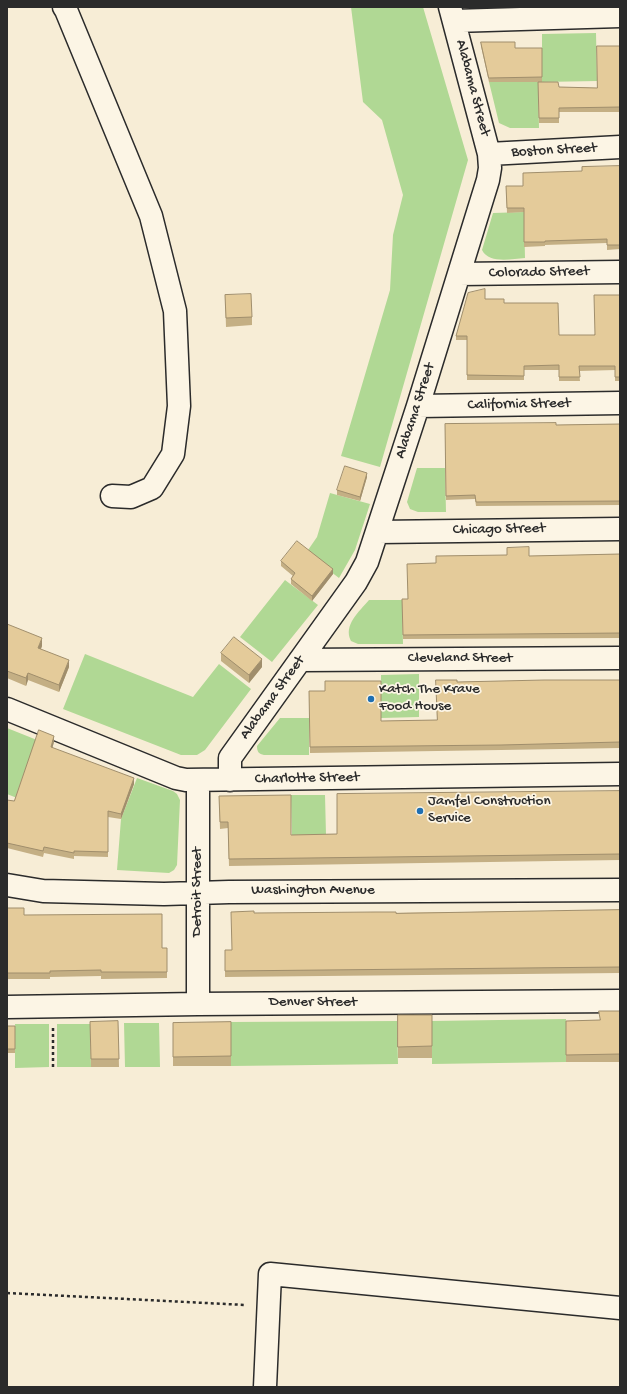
<!DOCTYPE html>
<html>
<head>
<meta charset="utf-8">
<style>
	body { margin:0 }
	#map { position:relative; width:627px; height:1394px; overflow:hidden; background:#f7edd6; font-family:"Gochi Hand",sans-serif }
	canvas { display:block }
	.frame { position:absolute; inset:0; border:8px solid #2b2b2b; pointer-events:none }
</style>
</head>
<body>
<div id="map">
<canvas width="627" height="1394"></canvas>
<div class="frame"></div>
</div>
<script>
const ctx = document.querySelector('canvas').getContext('2d');
ctx.lineJoin = 'round';
function paint(path, color) { ctx.fillStyle = color; ctx.fill(path, 'evenodd'); }
function trace(path, color, width, dash) { ctx.strokeStyle = color; ctx.lineWidth = width; ctx.lineCap = dash ? 'butt' : 'round'; ctx.setLineDash(dash || []); ctx.stroke(path); }
function drawText(font, color, halo, rows, align = 'center') {
  ctx.font = font + ' "Gochi Hand",sans-serif'; ctx.lineWidth = 3.5; ctx.setLineDash([]); ctx.textBaseline = 'middle'; ctx.strokeStyle = halo; ctx.fillStyle = color; for (const [text, x, y, turn = 0] of rows) {
    ctx.save(); ctx.translate(x, y); ctx.rotate((+turn || 0) * Math.PI / 180); ctx.textAlign = isNaN(turn) ? turn : align; if (halo) ctx.strokeText(text, 0, 0); ctx.fillText(text, 0, 0); ctx.restore();
  }
}
const green = new Path2D(`
	M351,7h72l45,153 -88,307 -39,-11 49,-166 3,-55 10,-40 -21,-75 -19,-18z
	M596,33l1,48 -55,1v-48z
	M538,81l1,47h-29l-11,-5 -10,-41z
	M524,212l1,46c-14,1 -36,6 -43,-8l11,-37z
	M417,468h28l1,44h-28l-8,-3 -3,-7z
	M330,493l40,11 -15,46 -16,28 -33,-25 11,-16z
	M285,580l33,25 -46,57 -32,-25z
	M369,600h33l1,44h-45l-7,-3c-8,-16 8,-29 18,-41z
	M85,654l108,43 26,-33 32,25 -46,61 -8,5h-16l-118,-46z
	M419,674v43l-38,1v-43z
	M280,718h29v37h-45c-5,-1 -7,-3 -7,-9z
	M7,728l30,12 -20,58 -10,-4z
	M137,778l36,13 4,3 3,6 -3,65 -3,5 -5,3 -52,-3 4,-51z
	M291,795h34l1,40h-34z
	M566,1019v43l-134,2v-43z
	M397,1021l1,43 -167,2v-44z
	M124,1023h35l1,44h-35z
	M15,1024h34v43l-34,1z
	M57,1024h33l1,43h-34z`);
const path = new Path2D(`
	M53,1028v39
	M7,1293l239,12`);
const minor = new Path2D(`
	M64,7l2,3 85,206 24,95 4,95 -6,48 -21,34 -21,9 -19,-1
	M454,21l166,-5
	M489,154l131,-7
	M459,274l161,-2
	M418,406l202,-3
	M378,532l242,-3
	M300,660l320,-2
	M7,709l169,69 10,2 434,-6
	M198,780v224
	M230,780v-22l126,-176 11,-20 51,-156 70,-226 2,-12 -1,-14 -39,-147
	M7,885l36,6 121,3 65,-2 391,-2
	M7,1007l191,-3 422,-3
	M265,1387l5,-113 350,34`);
const wall = new Path2D(`
	M481,42l34,6h27v34h-53l-8,-36z
	M620,46v66h-61v11h-20l-1,-41 21,5 38,1z
	M620,166v83l-13,1v-7l-62,2v1l-21,1v-35l-17,1 -1,-27h17l59,-15z
	M225,295l27,22v8l-26,2z
	M620,295v86h-5v-11l-36,1 1,10h-21v-11h-35v10h-57v-40h-11v-4l29,-37 19,4 55,32h35z
	M445,424l111,1 64,-1v81l-144,1 -1,-7 -29,1z
	M367,477l-7,24 -23,-6v-5z
	M620,554v84l-217,1 -1,-40h6l28,-36 93,-7z
	M281,561l52,13 -21,27 -21,-17v-5l2,-3 -12,-10z
	M7,624l35,22 -1,3 28,18 -10,25 -31,-12 -2,6 -19,-8z
	M221,653l41,14 -13,16 -28,-22z
	M620,680v68l-119,2 -191,3 -1,-62 72,30 56,-1 20,-38z
	M54,742l-2,6 82,36 -13,35 -13,-2v40l-34,-1v3l-30,-6 -1,4 -36,-9v-48l7,1z
	M620,791v69l-391,6 -1,-38 -8,1 -1,-33 72,39 46,-1z
	M7,908l17,7 138,33h5v30l-66,1v-3l-51,1v2h-43z
	M620,910v63l-395,4v-27h7l22,-37h142z
	M620,1011v51h-54v-41l33,-1z
	M398,1015h34v43h-34z
	M118,1021l1,46h-28l-1,-45z
	M231,1022v44h-58v-43z
	M7,1026h8v27h-8z`);
const shadedWall = new Path2D(`
	M367,473v4l-7,24v-4z
	M333,569v5l-21,27v-5z
	M42,638v8l-4,9v-7z
	M262,659v8l-13,16v-8z
	M69,660v7l-10,25v-7z
	M28,673v7l-2,6v-8z
	M54,736v6l-3,11v-6z
	M134,778v6l-13,35v-5z`);
const building = new Path2D(`
	M481,42h34v6h27v29l-53,1z
	M597,46h23v61l-61,1v10h-20l-1,-36h20l1,5 38,1z
	M620,166v79h-13v-6l-62,2v1h-21v-34h-17l-1,-22h17v-13l59,-2v-4z
	M485,289v10h19v4h54l1,32h36l-1,-40h26v82h-5v-11h-36l1,11h-21v-12l-35,1v10l-57,-1v-39h-11l12,-43z
	M251,294l1,23 -26,1 -1,-23z
	M556,423v2l64,-1v77l-144,1 -1,-7 -29,1 -1,-72z
	M345,466l22,7 -7,24 -23,-7z
	M297,541l36,28 -21,27 -21,-17 4,-6 -14,-12z
	M529,547v9l91,-2v79l-217,2 -1,-36h6l-1,-35 29,-1v-7l71,-1v-7z
	M7,624l35,14 -4,10 31,12 -10,25 -31,-12 -2,5 -19,-7z
	M234,637l28,22 -13,16 -28,-22z
	M436,680h21v2l87,-2h76v62l-119,3 -191,2 -1,-56h16v-10h56v40l56,-1z
	M39,730l15,6 -3,11 83,31 -13,36 -13,-3v41l-34,-1v2l-30,-6 -1,4 -36,-8v-43l7,1z
	M620,791v63l-391,5 -1,-37h-8l-1,-26 72,-1v40l46,-1v-40z
	M7,908h17v7l138,-1v34h5v24h-66v-2l-51,1v2h-43z
	M620,910v57l-395,4v-21h7l-1,-38 23,-1v2l121,-1h21v1z
	M599,1011h21v43l-54,1v-34l34,-1z
	M398,1015h34v31l-34,1z
	M118,1021l1,38h-28l-1,-37z
	M231,1022v34l-58,1v-34z
	M7,1026h8v23h-8z`);
const markers = [
	[371,699,4,"#1f6fb2"],
	[420,811,4,"#1f6fb2"]
];
const streetNames = [
	["Alabama Street",472,88,75],
	["Boston Street",554,151,-3],
	["Colorado Street",539,273,-1],
	["California Street",519,405,-1],
	["Alabama Street",416,411,-72],
	["Chicago Street",499,530,-1],
	["Cleveland Street",460,659],
	["Alabama Street",273,698,-54],
	["Charlotte Street",307,779,-1],
	["Washington Avenue",313,891],
	["Detroit Street",198,892,-90],
	["Denver Street",313,1003]
];
const poiNames = [
	["Katch The Krave",379,690],
	["Food House",379,707],
	["Jamfel Construction",428,802],
	["Service",428,819]
];
paint(green, '#b0d894');
trace(minor, '#2b2b2b', 25);
trace(path, '#2b2b2b', 2.5, [3, 3]);
trace(minor, '#fcf5e5', 22);
paint(wall, '#c4af84');
paint(shadedWall, '#a08e6c');
paint(building, '#e4cb9a');
trace(building, '#a08e6c', 1);
for (const [x, y, r, color] of markers) { const dot = new Path2D(); dot.arc(x, y, r, 0, 2 * Math.PI); ctx.fillStyle = color; ctx.fill(dot); trace(dot, '#fcf5e5', 1.5); }
drawText('15px', '#2b2b2b', '#fcf5e5', streetNames);
drawText('15px', '#2b2b2b', '#fcf5e5', poiNames, 'left');
</script>
</body>
</html>
